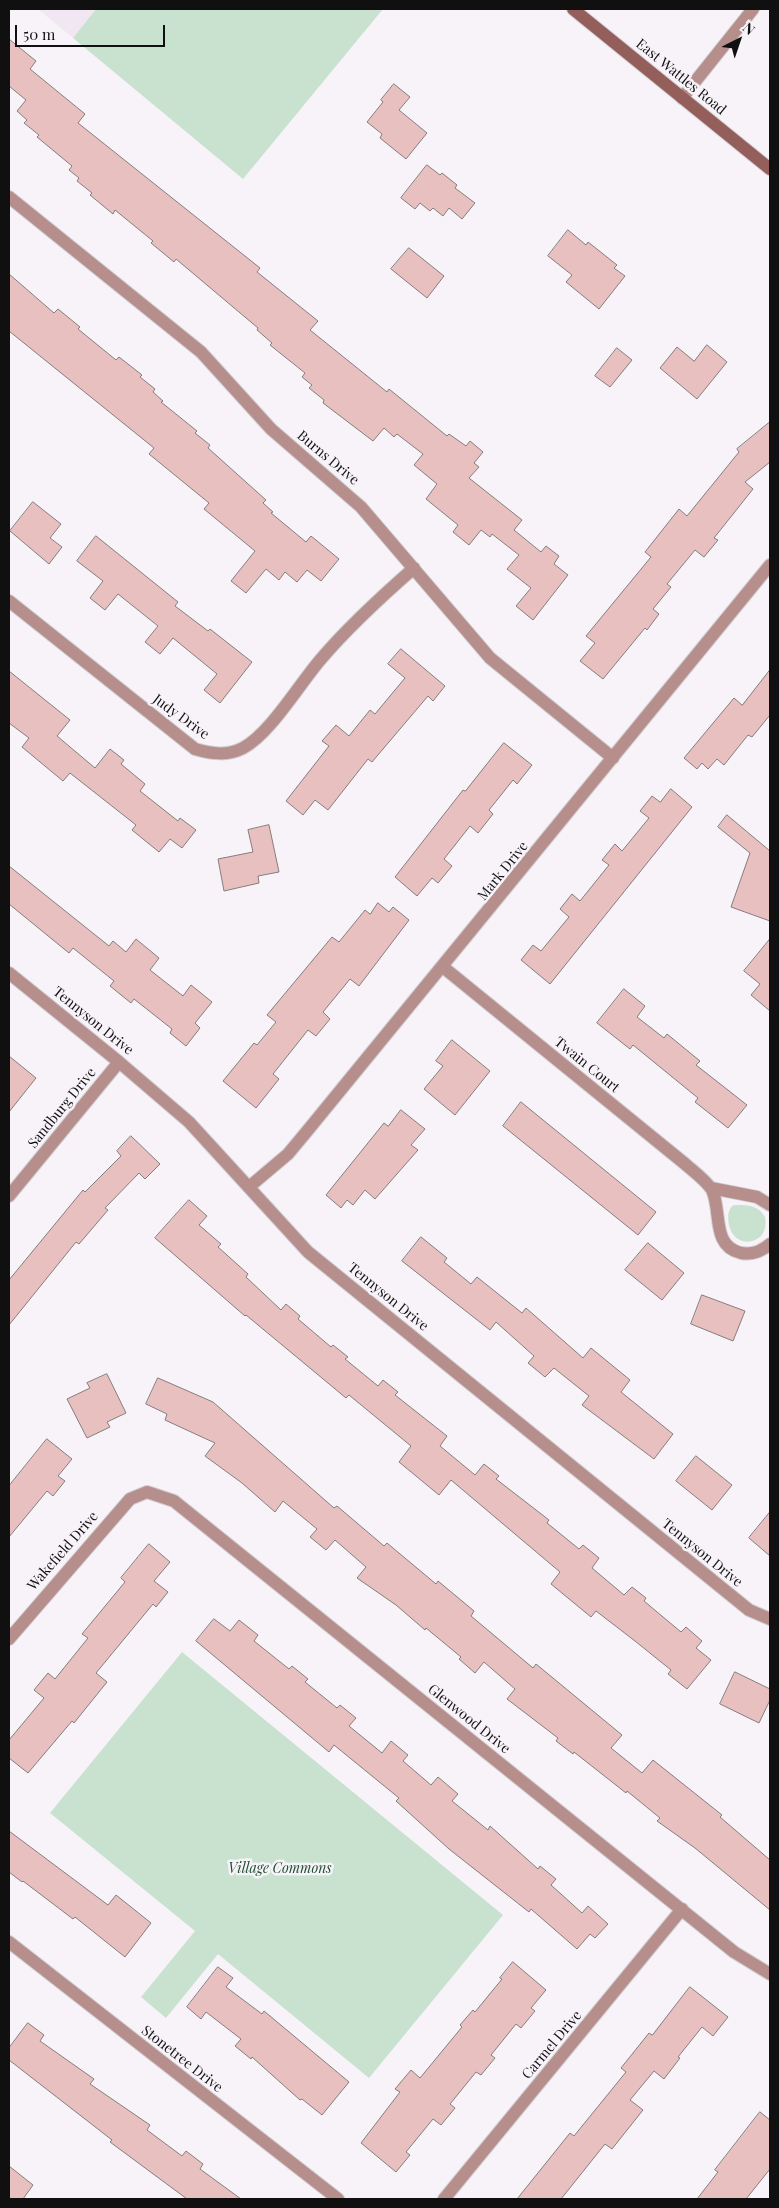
<!DOCTYPE html>
<html>
<head>
<meta charset="utf-8">
<style>
	body { margin:0 }
	#map { position:relative; width:779px; height:2208px; overflow:hidden; background:#f7f3f9; font-family:"Playfair Display",serif }
	canvas { display:block }
	.frame { position:absolute; inset:0; border:10px solid #111011; pointer-events:none }
	.north { position:absolute; left:714px; top:15px; width:50px; height:50px; -webkit-text-stroke:4px #f7f3f9; paint-order:stroke; rotate:41deg; font-size:14px; font-weight:700; line-height:20px; text-align:center; color:#111011 }
	.north::after { content:''; display:block; margin:auto; width:18px; height:22px; background:#111011; clip-path:polygon(50% 0,100% 100%,50% 72%,0 100%) }
	.scale { position:absolute; left:15px; top:25px; width:150px; height:22px; box-sizing:border-box; border:2px solid #111011; border-top:0; padding-left:6px; font-size:15px; line-height:18px; white-space:nowrap; color:#111011; -webkit-text-stroke:4px #f7f3f9; paint-order:stroke }
</style>
</head>
<body>
<div id="map">
<canvas width="779" height="2208"></canvas>
<div class="frame"></div>
<div class="north">N</div>
<div class="scale">50 m</div>
</div>
<script>
const ctx = document.querySelector('canvas').getContext('2d');
ctx.lineJoin = 'round';
function paint(path, color) { ctx.fillStyle = color; ctx.fill(path, 'evenodd'); }
function trace(path, color, width, dash) { ctx.strokeStyle = color; ctx.lineWidth = width; ctx.lineCap = dash ? 'butt' : 'round'; ctx.setLineDash(dash || []); ctx.stroke(path); }
function drawText(font, color, halo, rows, align = 'center') {
  ctx.font = font + ' "Playfair Display",serif'; ctx.lineWidth = 5; ctx.setLineDash([]); ctx.textBaseline = 'middle'; ctx.strokeStyle = halo; ctx.fillStyle = color; for (const [text, x, y, turn = 0] of rows) {
    ctx.save(); ctx.translate(x, y); ctx.rotate((+turn || 0) * Math.PI / 180); ctx.textAlign = isNaN(turn) ? turn : align; if (halo) ctx.strokeText(text, 0, 0); ctx.fillText(text, 0, 0); ctx.restore();
  }
}
const built = new Path2D(`
	M38,9h58l-23,29z`);
const green = new Path2D(`
	M96,9h287l-140,170 -170,-141z
	M735,1205c13,0 23,0 30,12 6,27 -30,35 -36,8 -1,-7 -2,-13 3,-19z
	M182,1652l321,263 -134,163 -151,-124 -52,64 -25,-21 54,-66 -145,-118z`);
const building = new Path2D(`
	M9,39l27,22 -6,8 55,45 -7,9 182,145 -3,4 61,49 -8,9 77,62 2,-3 58,47 2,-2 17,12 4,-5 13,11 -9,11 5,4 -10,11 53,42 -8,10 27,22 5,-6 13,10 -5,8 14,11 -35,45 -17,-14 15,-18 -24,-19 12,-14 -27,-21 -2,3 -9,-7 -12,15 -16,-13 5,-7 -32,-26 11,-15 -23,-19 9,-11 -26,-20 -3,3 -10,-9 -11,13 -50,-38 1,-3 -15,-12 3,-3 -10,-8 3,-4 -35,-28 2,-2 -15,-13 1,-2 -82,-69 -2,3 -23,-19 2,-2 -38,-31 -2,4 -23,-19 2,-2 -15,-12 2,-3 -10,-8 3,-4 -35,-29 2,-2 -15,-12 3,-3 -10,-9 9,-11 -17,-14z
	M394,84l16,13 -11,13 28,23 -21,26 -26,-21 2,-4 -15,-12 16,-20 -2,-2z
	M427,165l13,10 2,-2 15,12 -2,3 20,15 -13,16 -13,-11 -6,8 -10,-8 -3,3 -10,-8 -5,6 -14,-11z
	M568,230l18,15 2,-3 29,23 -3,3 11,8 -26,33 -33,-27 6,-7 -24,-19z
	M409,248l35,28 -17,22 -36,-29z
	M9,274l45,39 4,-4 22,18 -2,2 38,31 3,-3 23,18 -2,2 15,12 -2,3 10,9 -2,1 36,29 -2,2 15,12 -2,3 58,52 -3,3 10,9 -2,1 35,29 5,-6 28,23 -18,22 -14,-11 -10,12 -12,-10 -6,8 -13,-11 -20,24 -15,-12 24,-30 -51,-42 5,-6 -60,-49 5,-6 -145,-117z
	M707,345l20,17 -30,37 -37,-31 17,-21 17,14z
	M617,348l15,12 -22,27 -15,-11z
	M770,422v40l-25,20 8,7 -39,49 4,2 -14,17 -9,-7 -28,34 4,3 -18,22 6,5 -12,16 -2,-2 -42,51 -23,-18 15,-18 -9,-7 65,-79 -6,-5 34,-43 8,7 52,-64 -2,-3z
	M33,502l28,22 -11,14 12,9 -13,17 -39,-33z
	M96,536l82,66 -3,4 33,25 2,-2 42,33 -32,41 -16,-13 13,-16 -44,-36 -13,16 -15,-12 13,-16 -40,-32 -13,16 -15,-12 13,-17 -26,-20z
	M401,649l44,37 -12,15 -5,-5 -56,66 -4,-3 -40,51 -13,-10 -12,15 -17,-14 43,-55 -7,-5 14,-16 13,11 21,-26 5,4 30,-36 -17,-14z
	M770,670v45l-18,22 -4,-2 -24,30 -7,-6 -9,10 -6,-6 -5,6 -13,-11 50,-60 8,7z
	M9,671l61,49 -13,16 38,32 15,-19 14,11 -3,4 24,20 -5,7 38,30 2,-3 16,12 -14,18 -12,-9 -11,13 -27,-22 4,-5 -66,-52 -7,8 -41,-34 7,-9 -20,-15z
	M504,743l28,22 -15,19 -4,-4 -24,30 4,4 -15,19 -8,-7 -26,33 8,7 -14,17 -6,-5 -15,18 -22,-19 68,-87 2,1z
	M671,789l21,18 -142,177 -29,-24 12,-15 8,6 28,-34 -9,-8 12,-15 8,7 29,-36 -7,-5 13,-16 7,7 27,-33 -9,-7 12,-15 8,6z
	M727,815l43,36v70l-39,-14 19,-54 -32,-26z
	M269,825l10,47 -21,4 1,7 -35,8 -6,-32 35,-7 -5,-22z
	M9,866l100,80 4,-5 13,11 10,-13 23,19 -9,12 33,26 8,-11 21,17 -17,21 5,5 -14,18 -16,-13 2,-4 -38,-30 -3,4 -21,-17 4,-5 -41,-33 -4,5 -60,-49z
	M378,903l11,9 4,-5 16,13 -50,66 -9,-7 -27,33 7,7 -14,17 -8,-6 -35,44 6,5 -23,29 -33,-27 31,-38 3,2 19,-23 -9,-7 65,-78 7,5 26,-32 5,4z
	M770,939v72l-19,-16 9,-11 -16,-13z
	M624,989l21,17 -8,11 27,21 3,-4 33,27 -4,4 51,40 -19,23 -33,-26 3,-4 -65,-53 -3,4 -33,-26z
	M452,1040l38,31 -35,44 -31,-26 19,-23 -7,-5z
	M9,1056l27,22 -27,34z
	M521,1102l135,110 -18,23 -135,-109z
	M401,1110l24,19 -14,16 7,5 -43,49 -10,-9 -12,15 -6,-5 -6,8 -15,-13 58,-72 4,3z
	M131,1136l29,28 -15,15 -6,-6 -34,35 3,2 -29,34 -3,-2 -67,83v-45l74,-90 2,2 36,-36 -4,-5z
	M189,1200l18,16 -8,9 22,19 -3,3 30,27 -2,3 35,33 5,-6 14,12 -2,3 33,28 2,-2 15,12 -3,2 33,27 5,-6 15,12 -3,3 52,41 -7,10 35,29 9,-11 15,12 -3,3 53,41 -2,3 32,26 4,-4 16,13 -7,10 32,27 8,-8 14,11 -2,3 37,31 5,-5 16,14 -6,7 15,12 -24,29 -19,-15 3,-4 -36,-29 -39,-30 -5,6 -40,-33 9,-12 -109,-92 -12,15 -40,-33 12,-16 -62,-51 -3,3 -100,-83 -1,1 -90,-78z
	M421,1237l26,21 -3,4 27,22 6,-7 45,36 4,-5 57,50 8,-10 39,32 -9,12 52,42 -19,25 -72,-54 7,-9 -35,-28 -9,9 -17,-14 6,-7 -38,-34 -6,8 -88,-69z
	M648,1243l36,30 -22,27 -37,-30z
	M702,1295l43,16 -12,30 -42,-17z
	M107,1374l19,39 -19,9 3,5 -23,11 -20,-39 23,-11 -3,-5z
	M158,1378l55,24 121,106 3,-2 47,40 3,-3 49,41 2,-3 36,30 -3,5 62,52 3,-4 86,71 -11,13 31,25 11,-13 69,55 -2,2 50,43v50l-75,-62 -38,-27 3,-3 -33,-27 -1,2 -52,-41 -1,2 -17,-13 2,-3 -51,-39 8,-10 -31,-27 -9,11 -16,-14 2,-2 -35,-29 -1,2 -29,-25 -39,-27 9,-11 -31,-27 -9,10 -16,-13 7,-8 -34,-28 -8,11 -33,-29 -37,-27 10,-13 -50,-23 2,-6 -21,-10z
	M47,1439l25,20 -14,17 7,5 -12,15 -6,-5 -38,46v-51z
	M696,1456l36,29 -20,25 -36,-29z
	M770,1512v44l-21,-18z
	M149,1544l21,18 -16,19 14,11 -12,15 -3,-3 -57,69 11,9 -33,41 -2,-2 -44,52 -19,-15v-18l35,-42 -10,-8 14,-17 7,6 33,-41 -6,-4 43,-52 -4,-4z
	M214,1619l16,12 9,-11 19,15 -4,6 35,28 3,-3 16,13 -3,3 32,26 3,-3 16,13 -7,8 33,27 9,-12 17,14 -5,6 28,24 7,-8 20,17 -6,7 36,29 2,-4 48,43 2,-3 16,13 -5,6 31,28 6,-7 20,18 -13,14 -5,-4 -13,15 -46,-40 -2,3 -80,-63 -53,-48 3,-3 -65,-53 -5,7 -133,-111z
	M735,1672l35,17v11l-11,23 -39,-19z
	M9,1831l99,74 8,-10 35,28 -26,34 -50,-40 -2,2 -50,-38 -1,1 -13,-10z
	M513,1962l33,28 -15,18 4,3 -14,17 -5,-4 -25,31 4,3 -14,17 -5,-3 -26,32 5,4 -14,17 -8,-6 -27,33 4,3 -14,17 -35,-29 39,-51 -5,-3 16,-19 9,8 42,-51 -2,-2 13,-15 2,2 27,-33 -2,-1z
	M218,1967l15,11 -7,9 36,27 2,-3 85,71 -27,33 -20,-16 -2,1 -48,-43 -1,2 -16,-13 6,-7 -35,-27 -5,7 -14,-12z
	M690,1987l38,30 -15,19 -11,-9 -24,30 2,1 -16,21 -10,-8 -24,29 13,10 -31,39 -7,-5 -44,55h-44l53,-66 4,3 52,-64 -5,-4 28,-35 3,2z
	M28,2023l16,12 -4,6 54,38 -4,5 60,41 -3,5 35,26 4,-5 17,13 -3,5 41,30h-54l-77,-57 2,-2 -103,-80v-12z
	M760,2112l10,8v49l-24,30h-49l21,-27 -3,-2z
	M9,2166l24,19 -10,14h-14z`);
const street = new Path2D(`
	M682,98l71,-89
	M9,197l192,155 70,77 90,78 129,151 123,100
	M9,601l186,148c17,5 33,7 48,-1 27,-14 57,-65 78,-89 28,-33 61,-63 93,-91
	M443,967l241,196c9,8 22,17 28,27 10,21 -1,56 29,63 11,2 21,-2 29,-9
	M9,973l110,89 70,60 119,130 425,345 16,13 21,9
	M249,1187l39,-33 20,-24 462,-565
	M711,1188l46,9 13,8
	M9,1196l110,-134
	M9,1639l121,-140 17,-7 27,9 560,451 36,22
	M9,1942l329,257
	M444,2199l238,-290`);
const secondary = new Path2D(`
	M573,9l197,160`);
const streetNames = [
	["East Wattles Road",681,77,39],
	["Burns Drive",328,458,40],
	["Judy Drive",181,717,36],
	["Mark Drive",503,871,-51],
	["Tennyson Drive",93,1021,39],
	["Twain Court",587,1065,39],
	["Sandburg Drive",62,1108,-51],
	["Tennyson Drive",388,1297,39],
	["Wakefield Drive",63,1551,-49],
	["Tennyson Drive",702,1553,39],
	["Glenwood Drive",469,1719,39],
	["Carmel Drive",552,2045,-50],
	["Stonetree Drive",182,2059,38]
];
const parkNames = [
	["Village Commons",280,1869]
];
paint(built, '#f0e7f3');
paint(green, '#c9e2cf');
paint(building, '#e8c0bf');
trace(building, '#847d7d', 1);
trace(street, '#d2cfd4', 14);
trace(secondary, '#d2cfd4', 14);
trace(street, '#b68f8c', 12);
trace(secondary, '#945e5b', 12);
drawText('14px', '#111011', '#f7f3f9', streetNames);
drawText('italic 14px', '#1e4f2f', '#f7f3f9', parkNames);
</script>
</body>
</html>
